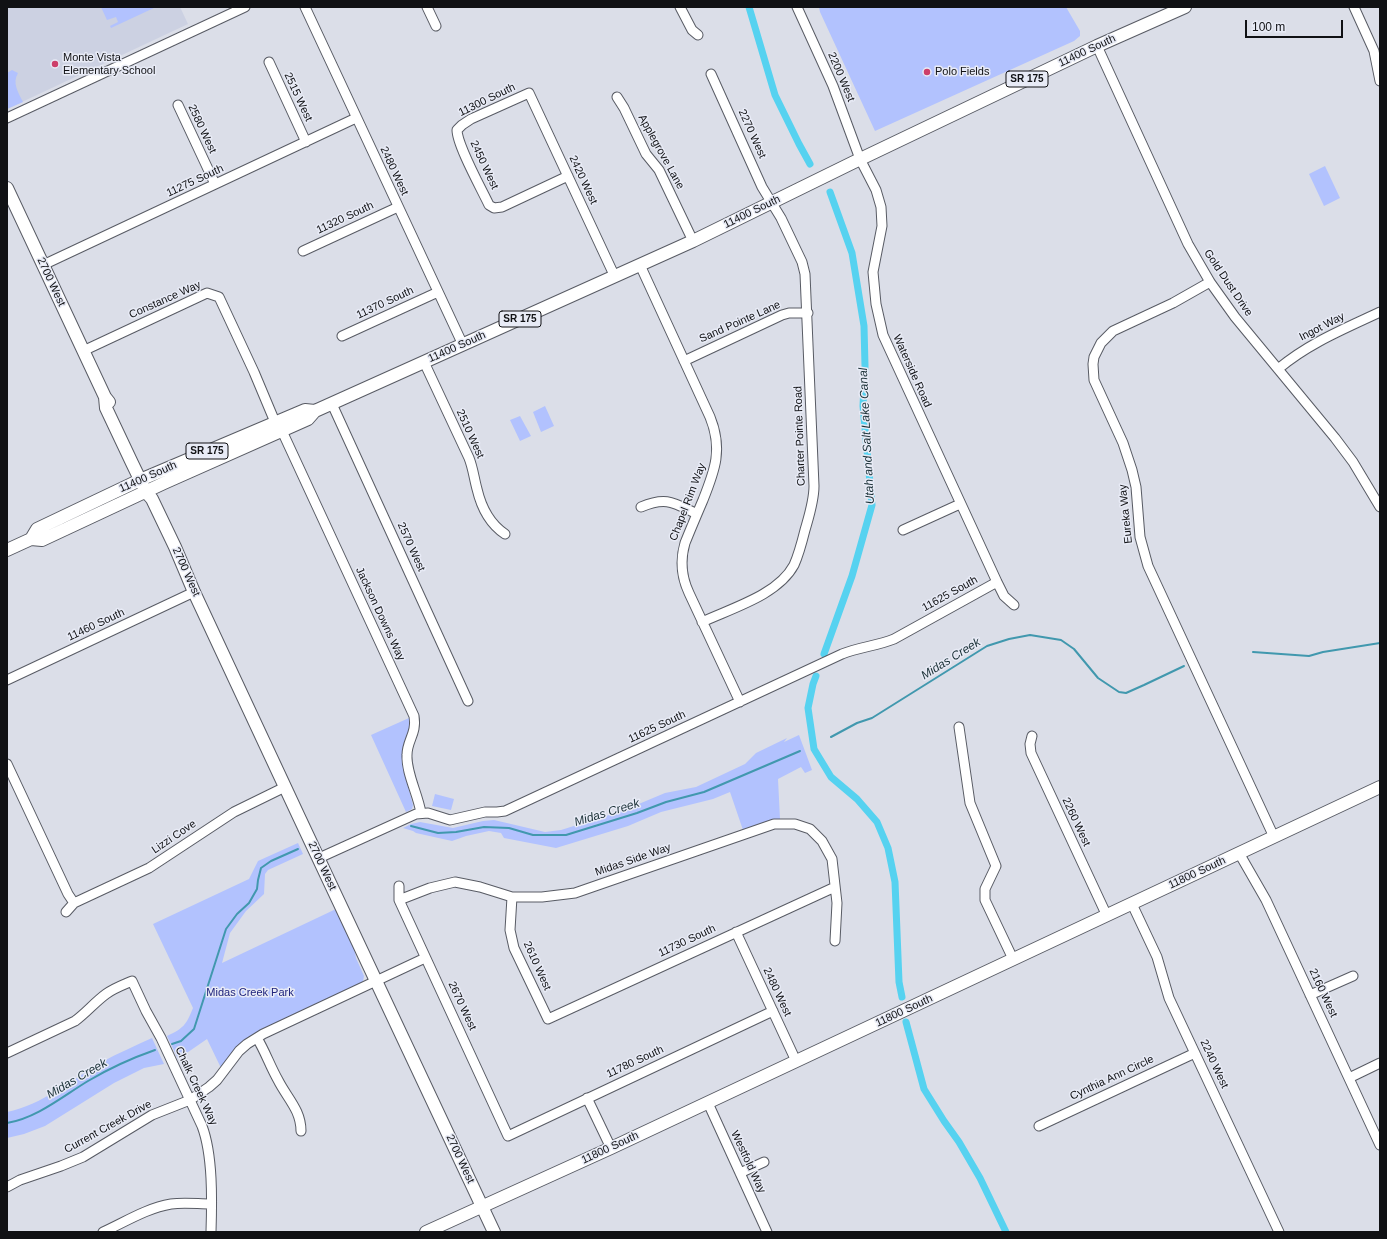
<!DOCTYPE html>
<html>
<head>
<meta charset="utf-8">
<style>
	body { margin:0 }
	#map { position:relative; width:1387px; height:1239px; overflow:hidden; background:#dbdee8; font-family:Arial,sans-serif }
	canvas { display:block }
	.frame { position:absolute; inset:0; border:8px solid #101114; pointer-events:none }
	.scale { position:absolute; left:1245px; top:20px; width:98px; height:18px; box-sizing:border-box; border:2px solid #101114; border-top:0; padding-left:5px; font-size:12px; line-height:14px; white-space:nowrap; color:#101114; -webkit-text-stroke:3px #e8ebf6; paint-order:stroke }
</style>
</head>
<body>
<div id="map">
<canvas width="1387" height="1239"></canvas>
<div class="frame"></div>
<div class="scale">100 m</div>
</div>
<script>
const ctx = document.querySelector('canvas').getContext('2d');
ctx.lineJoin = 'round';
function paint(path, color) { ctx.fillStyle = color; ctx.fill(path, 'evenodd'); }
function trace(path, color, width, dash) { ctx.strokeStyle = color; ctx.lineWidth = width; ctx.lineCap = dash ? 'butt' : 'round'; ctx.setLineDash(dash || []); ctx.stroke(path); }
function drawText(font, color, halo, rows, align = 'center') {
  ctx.font = font + ' Arial,sans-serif'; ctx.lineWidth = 3; ctx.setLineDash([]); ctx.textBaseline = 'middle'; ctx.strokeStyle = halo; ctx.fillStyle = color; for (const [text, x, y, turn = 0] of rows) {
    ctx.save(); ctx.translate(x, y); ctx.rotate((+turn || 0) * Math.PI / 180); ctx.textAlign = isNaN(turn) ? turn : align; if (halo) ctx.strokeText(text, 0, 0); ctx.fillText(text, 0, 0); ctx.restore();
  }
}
const built = new Path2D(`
	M7,7h173l8,17 -181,85z`);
const green = new Path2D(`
	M101,7h55l-45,21 -1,-2 8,-4 -2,-5 -9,3z
	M819,7h247l14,24v5l-6,5 -199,90 -55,-119z
	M12,70l6,3c-6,10 0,19 5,29l-16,7v-36z
	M1325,166l15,32 -16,8 -15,-32z
	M545,406l9,20 -13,6 -8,-20z
	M520,416l11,20 -11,5 -10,-21z
	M409,718l2,9 -9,26v10l11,42 -1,4 -6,3 -35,-77z
	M799,735l13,35 -7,3 -4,-6 -23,12 2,40 -17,4 -20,7 -13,-38 -17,7 -52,13 -33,14 -72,22 -52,-10 -3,-5 -12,-2 -23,5 -14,5 -36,-8 -3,-2 -10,-3 8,-4 9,-2 33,6 30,-7 11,-1 51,12 16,-2 61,-19 43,-18 31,-6 49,-23 11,-11 31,-15 -3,4z
	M435,794l19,5 -3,11 -19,-4z
	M298,843l5,11 -35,16 -3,4 -1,20 -18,17 -16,22 -8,30 114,-54 18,38 2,11 8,18 -1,5 -2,2 -123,63 -9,10 -8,12 -14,-29 -29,20 -11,-23c17,-8 19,-11 26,-28l-40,-84 96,-45 9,-18z
	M152,1038l12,26 -20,4 -30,15 -69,43 -21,8 -17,4v-26c35,-7 64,-32 95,-50 16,-9 33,-16 50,-24z`);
const stream = new Path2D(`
	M1253,652l56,4 14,-4 57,-9
	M831,737l26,-14 15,-5 115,-72 22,-7 21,-4 31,5 13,9 24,29 21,14 7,1 18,-8 40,-19
	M411,826l27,7 18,-1 28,-5 25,1 24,7h33l71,-22 29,-11 38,-10 96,-41
	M172,1044l9,-3 13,-12 32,-100 11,-15 12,-11 8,-14 1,-9 3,-12 10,-7 27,-12
	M7,1123c30,-5 56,-27 81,-42 22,-13 44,-23 67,-31`);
const canal = new Path2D(`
	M749,7l26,88 24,49 11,20
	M824,654l28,-78 20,-71 -9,-99 2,-40 -1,-40 -12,-73 -22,-61
	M816,676l-3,8 -5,24 6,41 17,28 26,22 20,23 11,26 7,34 4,100 3,15
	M906,1022l18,67 20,32 15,21 21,36 26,54`);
const minor = new Path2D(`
	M305,7l158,338
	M427,7l9,19
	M680,7l12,23 6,5
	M797,7l36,79 27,73 16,31 5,17 1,19 -9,46 3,32 7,31 114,247 7,14 10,9
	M1354,7l20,44 6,30
	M1097,46l91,198 22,38 25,35 100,121 18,24 27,45
	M269,62l37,80
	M617,97l7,11 22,46 13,16 34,71
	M178,105l37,79
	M7,118l238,-111
	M568,176l-66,31 -8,1 -5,-3c-8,-17 -32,-60 -32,-75l5,-5 9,-6 58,-26 86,184
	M303,251l95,-44
	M43,265l313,-147
	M640,265l70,152c13,32 5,53 -7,83 -6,14 -12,28 -18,43 -5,17 -4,33 4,50l51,109
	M1210,282l-37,21 -60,28 -12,12 -7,14 -1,7 1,16 29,63 9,27 4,17 4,50 8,29 126,271
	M342,336l96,-44
	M83,351l124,-58 12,4 35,75 21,50
	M684,361l98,-46 7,-2h19
	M424,362l45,96c4,10 5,20 8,31 4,17 13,35 28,45
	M1278,369c31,-26 66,-40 102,-57
	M332,404l136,297
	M282,431l132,285c3,18 -7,24 -7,39 -1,18 11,39 14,58
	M641,507c26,-11 33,-4 56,7
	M903,530l57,-26
	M702,622c30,-14 76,-27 92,-57 5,-11 8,-23 11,-35 4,-14 9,-29 9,-44l-9,-212 -3,-12 -21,-44 -19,-31 -51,-113
	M7,680l187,-88
	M959,727l11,76 26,63 -11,23v11l28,59
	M1032,736l-2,8 1,9 76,163
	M7,764l61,130 6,9
	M1239,853l27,47 114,245
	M319,858l97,-44 12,-1 22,7 35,-8h12l8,-1 337,-157c17,-7 35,-8 52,-15l103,-57
	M399,886v14l109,236 265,-125
	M512,897l-2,33 4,18 34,71 287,-132
	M399,900l31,-12 25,-6 25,5 32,10h30l33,-4 199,-69h21l15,5 12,12 10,18 5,44 -2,38
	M1132,904l25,53 12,41 110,234
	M66,912l8,-9 75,-35 85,-56 51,-25
	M736,932l60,129
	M1310,995l43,-19
	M257,1038c8,13 13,28 21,42 9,18 23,30 23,51
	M7,1053l68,-32c11,-8 20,-19 31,-27 8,-6 17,-9 26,-13l14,30 15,27 41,88c11,29 10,75 9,106
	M1349,1078l31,-15
	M587,1098l24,50
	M708,1103l59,129
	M1039,1126l156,-73
	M740,1173l24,-11
	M7,1187l13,-7 41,-14 22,-9 69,-42 38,-15 19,-13 8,-7 22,-29 8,-7 16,-10 162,-76
	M103,1232c22,-10 44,-24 68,-28 13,-2 27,0 40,0`);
const major = new Path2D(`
	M7,188l98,209 4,5
	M105,397l1,11 26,55 14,29 6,7 23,48 19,45 105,225 195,415
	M31,539l11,1 122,-57 144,-64 7,-8 378,-170 159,-78 245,-117 88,-39
	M7,550l24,-11 6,-10 103,-49 165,-70 10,1
	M426,1232l185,-84 769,-361`);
const markers = [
	[55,64,4,"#cd3f6a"],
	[927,72,4,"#cd3f6a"]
];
const shields = [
	[1027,79,42],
	[520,319,42],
	[207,451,42]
];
const shieldNames = [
	["SR 175",1027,79],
	["SR 175",520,319],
	["SR 175",207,451]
];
const streetNames = [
	["11400 South",1087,51,-25],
	["2200 West",841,77,67],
	["2515 West",298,97,65],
	["11300 South",487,100,-26],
	["2580 West",202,129,65],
	["2270 West",752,134,66],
	["Applegrove Lane",661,152,61],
	["2450 West",484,165,65],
	["2480 West",394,171,65],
	["2420 West",583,180,65],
	["11275 South",195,181,-25],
	["11400 South",752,212,-26],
	["11320 South",345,218,-25],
	["2700 West",51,282,65],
	["Gold Dust Drive",1228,283,56],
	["Constance Way",165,300,-24],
	["11370 South",385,303,-25],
	["Sand Pointe Lane",740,322,-24],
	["Ingot Way",1322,327,-27],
	["11400 South",457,347,-24],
	["Waterside Road",912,371,66],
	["2510 West",470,434,66],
	["Charter Pointe Road",800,436,-92],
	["11400 South",148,477,-24],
	["Chapel Rim Way",688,502,-69],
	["Eureka Way",1126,514,-96],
	["2570 West",411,547,66],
	["2700 West",186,572,66],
	["11625 South",950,594,-29],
	["Jackson Downs Way",380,614,65],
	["11460 South",96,625,-25],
	["11625 South",657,727,-25],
	["2260 West",1076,822,65],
	["Lizzi Cove",174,837,-34],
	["Midas Side Way",633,860,-19],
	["2700 West",322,866,65],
	["11800 South",1197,873,-25],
	["11730 South",687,941,-25],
	["2610 West",537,966,66],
	["2480 West",777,992,65],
	["2160 West",1323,993,65],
	["2670 West",462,1006,65],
	["11800 South",904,1011,-25],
	["11780 South",635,1062,-25],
	["2240 West",1214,1064,65],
	["Cynthia Ann Circle",1112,1078,-25],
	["Chalk Creek Way",196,1086,65],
	["Current Creek Drive",108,1127,-29],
	["11800 South",610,1148,-25],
	["2700 West",460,1159,65],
	["Westfold Way",748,1162,65]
];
const poiNames = [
	["Monte Vista",63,58],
	["Elementary School",63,71],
	["Polo Fields",935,72]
];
const parkNames = [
	["Midas Creek Park",250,993]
];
const waterNames = [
	["Utah and Salt Lake Canal",867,436,-93],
	["Midas Creek",951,659,-32],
	["Midas Creek",607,813,-17],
	["Midas Creek",77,1079,-30]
];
paint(built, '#ccd1e2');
paint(green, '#b2c2fe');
trace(stream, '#4198ae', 2);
trace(canal, '#56d2f0', 7);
trace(minor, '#585b64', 11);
trace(major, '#585b64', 14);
trace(minor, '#fff', 9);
trace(major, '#fff', 12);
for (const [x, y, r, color] of markers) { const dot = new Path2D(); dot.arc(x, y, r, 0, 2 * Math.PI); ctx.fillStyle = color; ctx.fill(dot); trace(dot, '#e8ebf6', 1.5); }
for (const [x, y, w] of shields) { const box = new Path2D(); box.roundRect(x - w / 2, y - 8, w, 16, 3); ctx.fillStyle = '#e8ebf6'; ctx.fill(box); trace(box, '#101114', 1); }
drawText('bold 10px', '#101114', null, shieldNames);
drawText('11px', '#101114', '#e8ebf6', streetNames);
drawText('11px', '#101114', '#e8ebf6', poiNames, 'left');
drawText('11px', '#1f237c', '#e8ebf6', parkNames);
drawText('italic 12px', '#1b3137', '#e8ebf6', waterNames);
</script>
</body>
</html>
